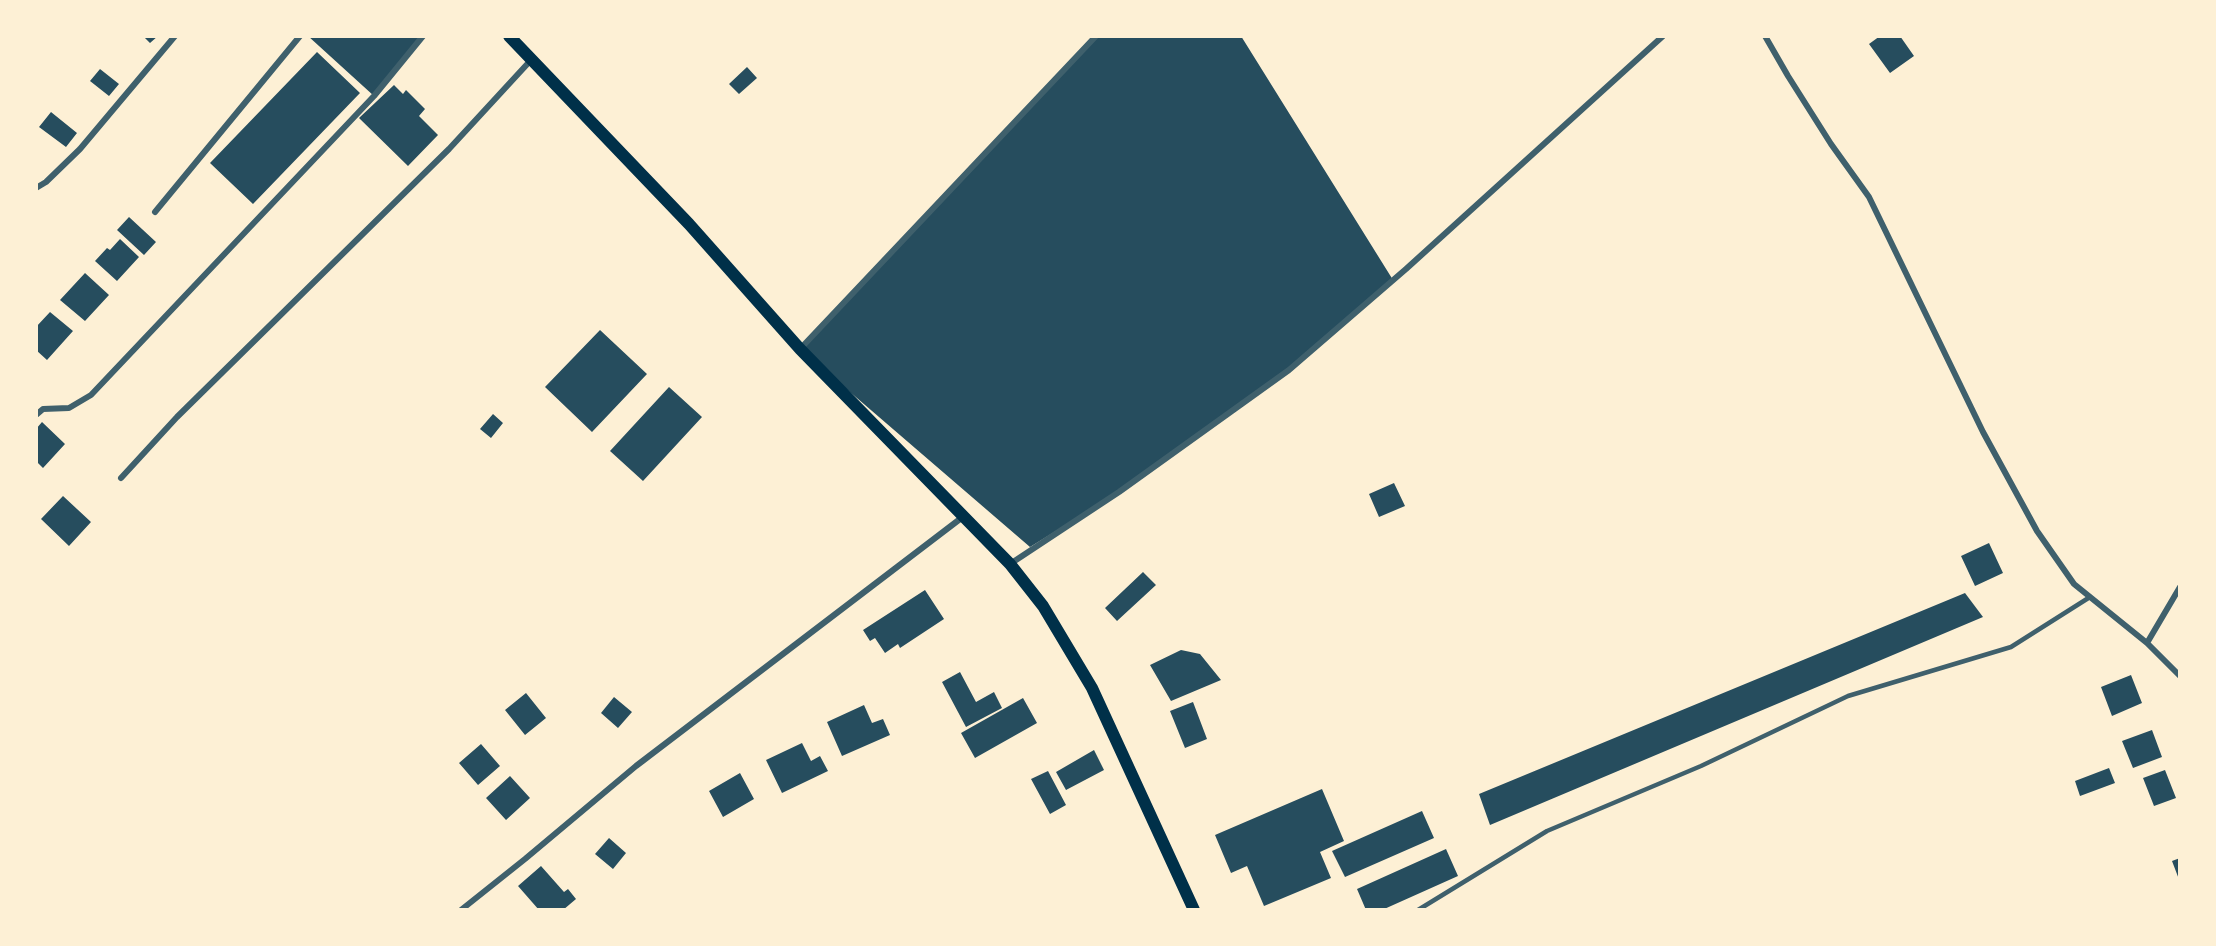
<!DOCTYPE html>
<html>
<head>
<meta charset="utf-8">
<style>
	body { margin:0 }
	#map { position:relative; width:2216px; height:946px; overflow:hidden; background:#fdf0d5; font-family:"Zilla Slab",serif }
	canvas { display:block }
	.frame { position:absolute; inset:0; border:38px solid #fdf0d5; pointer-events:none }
</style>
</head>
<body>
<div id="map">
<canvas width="2216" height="946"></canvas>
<div class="frame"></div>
</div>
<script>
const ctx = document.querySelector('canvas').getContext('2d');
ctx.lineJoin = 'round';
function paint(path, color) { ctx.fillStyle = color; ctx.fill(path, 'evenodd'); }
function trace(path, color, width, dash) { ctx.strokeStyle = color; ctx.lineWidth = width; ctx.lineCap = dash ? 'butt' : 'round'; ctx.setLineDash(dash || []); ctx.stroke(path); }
const building = new Path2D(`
	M143,36h15l-8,7z
	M308,36h115l-49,60z
	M1096,36h145l152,244 -104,90 -170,122 -89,55 -230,-198z
	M1880,36h20l14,20 -24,17 -21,-29z
	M317,52l43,41 -107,111 -43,-41z
	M747,67l10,11 -18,16 -10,-10z
	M100,69l19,15 -10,12 -19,-15z
	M394,85l9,9 3,-4 19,19 -6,7 19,19 -30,31 -49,-48z
	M51,112l26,21 -11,14 -27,-20z
	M129,217l27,25 -12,13 -27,-25z
	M120,239l19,18 -22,24 -22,-20 12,-13 3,2z
	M85,273l24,22 -24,26 -25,-21z
	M50,312l23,19 -26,29 -11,-10v-23z
	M600,330l47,44 -55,58 -47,-45z
	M669,387l33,30 -59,64 -33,-30z
	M493,414l10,9 -12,15 -11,-9z
	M42,422l23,22 -22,24 -7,-7v-32z
	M1394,483l11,23 -26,11 -10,-23z
	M63,496l28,26 -22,24 -28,-27z
	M1989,543l14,30 -28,13 -14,-30z
	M1143,572l13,13 -39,36 -12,-13z
	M925,590l19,29 -44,29 -2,-4 -13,9 -10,-15 -5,3 -7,-11z
	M1965,593l18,24 -493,208 -11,-31z
	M1181,650l19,4 21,26 -50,21 -21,-36z
	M960,672l16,30 18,-10 8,16 -36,19 -24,-45z
	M2131,675l11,28 -30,13 -11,-29z
	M526,693l20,25 -21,17 -20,-25z
	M614,697l18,15 -14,16 -17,-15z
	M1023,698l14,25 -62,35 -14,-25z
	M1193,702l14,37 -22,9 -15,-37z
	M864,705l8,18 11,-4 7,16 -48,21 -15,-34z
	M2152,730l10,27 -29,11 -11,-27z
	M802,743l9,18 9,-5 8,15 -46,22 -16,-33z
	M481,744l19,22 -22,19 -19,-22z
	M1094,750l10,20 -38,20 -10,-18z
	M2109,768l6,15 -35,13 -5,-15z
	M2165,770l11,28 -22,8 -11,-28z
	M1048,771l18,34 -16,9 -19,-35z
	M740,773l14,26 -31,18 -14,-26z
	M510,776l20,22 -24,22 -20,-22z
	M1322,789l22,52 -24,11 11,26 -67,28 -17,-40 -16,7 -16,-38z
	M1422,811l12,27 -89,39 -13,-26z
	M609,838l17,15 -13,16 -18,-15z
	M1446,849l12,27 -76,34h-16l-9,-21z
	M2180,858v24l-8,-21z
	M541,866l23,26 4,-3 8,10 -13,11h-24l-21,-24z`);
const service = new Path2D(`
	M1418,910l129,-79 154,-65 147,-70 163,-49 79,-50`);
const minor = new Path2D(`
	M1765,36l23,40 43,68 38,53 114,235 54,99 37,53 73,59 33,33
	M36,188l10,-6 34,-33 95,-113
	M155,212l145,-176
	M800,349l296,-313
	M36,415l7,-6 26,-1 22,-13 283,-299 49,-60
	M121,478l56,-61 272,-268 82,-89
	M1010,564l109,-72 170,-122 117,-101 257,-233
	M2147,643l33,-56
	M461,910l64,-51 111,-93 328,-250`);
const secondary = new Path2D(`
	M509,36l180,188 111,125 210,215 33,42 49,82 102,222`);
paint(building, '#264d5e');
trace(service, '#3f606c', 4.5);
trace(minor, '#3f606c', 6);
trace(secondary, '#003049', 12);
</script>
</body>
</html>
